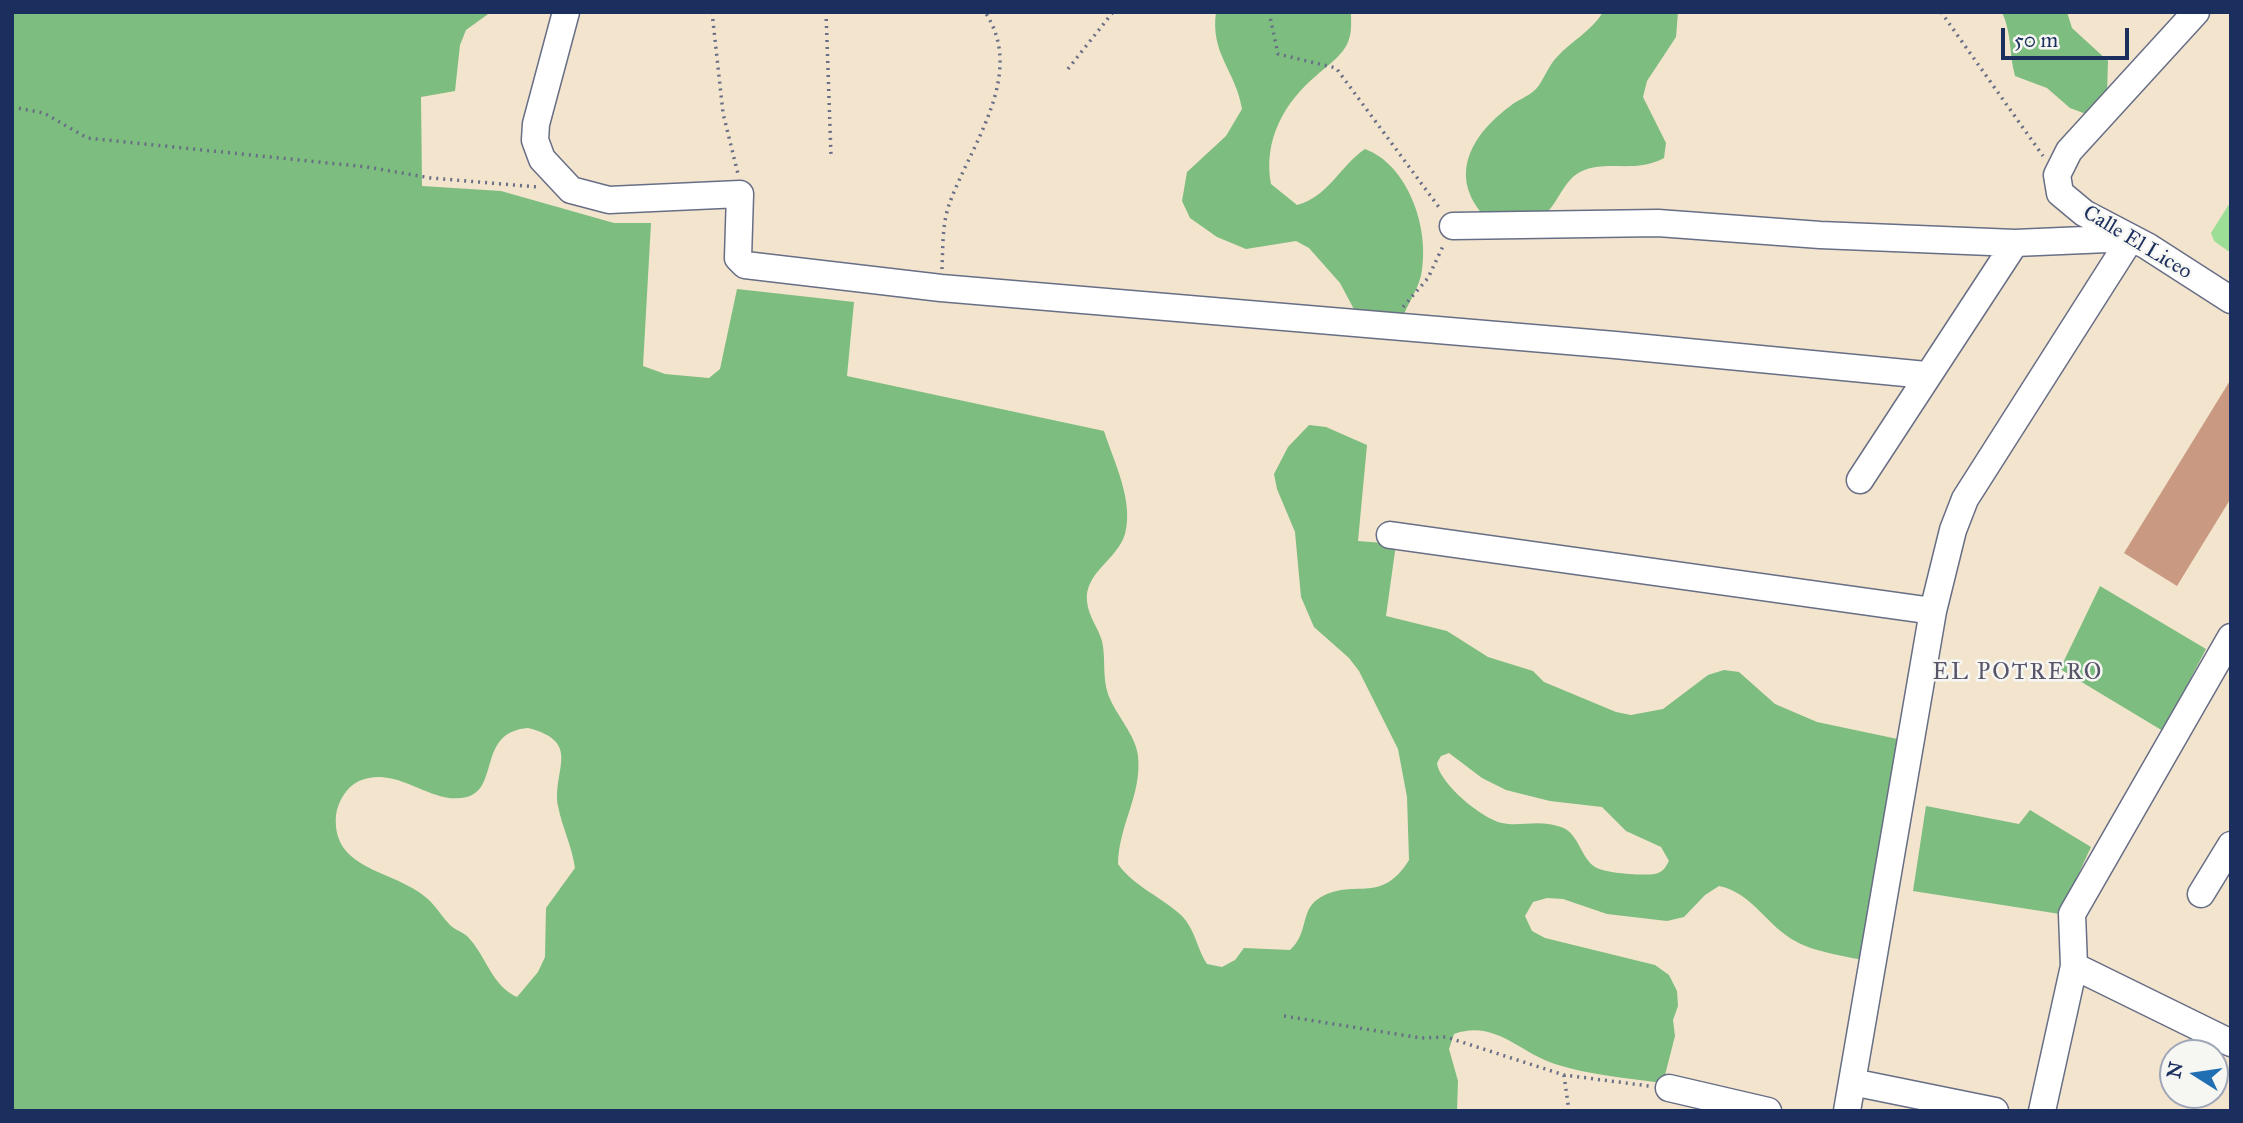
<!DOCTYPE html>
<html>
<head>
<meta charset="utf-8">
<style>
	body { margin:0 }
	#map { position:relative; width:2243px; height:1123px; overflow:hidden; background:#f3e4ce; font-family:"IM FELL Great Primer",serif }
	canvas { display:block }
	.frame { position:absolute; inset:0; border:14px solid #1b2f5e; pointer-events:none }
	.north { position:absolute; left:2159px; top:1039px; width:70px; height:70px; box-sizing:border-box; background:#f6f6f2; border:2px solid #9ea6b7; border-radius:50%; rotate:282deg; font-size:19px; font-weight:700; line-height:28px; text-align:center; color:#1b2f5e }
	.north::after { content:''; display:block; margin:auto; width:24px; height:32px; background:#1f6fb2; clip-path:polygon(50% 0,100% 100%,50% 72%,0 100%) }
	.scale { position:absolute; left:2001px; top:28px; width:128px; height:32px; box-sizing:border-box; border:4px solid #1b2f5e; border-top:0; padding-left:9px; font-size:21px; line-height:24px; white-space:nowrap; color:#1b2f5e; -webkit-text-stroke:5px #f6f6f2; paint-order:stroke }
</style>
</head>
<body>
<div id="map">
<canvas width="2243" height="1123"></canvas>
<div class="frame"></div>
<div class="north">N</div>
<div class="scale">50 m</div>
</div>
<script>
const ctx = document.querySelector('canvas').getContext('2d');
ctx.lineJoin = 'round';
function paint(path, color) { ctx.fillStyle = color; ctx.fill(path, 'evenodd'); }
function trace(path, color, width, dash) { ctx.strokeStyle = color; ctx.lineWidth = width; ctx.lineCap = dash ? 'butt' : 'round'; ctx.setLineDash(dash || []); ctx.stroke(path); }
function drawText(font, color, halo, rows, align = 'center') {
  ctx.font = font + ' "IM FELL Great Primer",serif'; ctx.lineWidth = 5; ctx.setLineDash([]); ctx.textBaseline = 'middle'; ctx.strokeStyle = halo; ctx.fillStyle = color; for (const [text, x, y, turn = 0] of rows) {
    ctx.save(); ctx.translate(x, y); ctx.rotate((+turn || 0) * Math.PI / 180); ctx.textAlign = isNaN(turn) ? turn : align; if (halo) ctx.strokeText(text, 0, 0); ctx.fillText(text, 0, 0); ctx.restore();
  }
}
const green = new Path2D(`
	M2231,201v52l-17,-12 -3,-8z`);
const forest = new Path2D(`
	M12,12h479l-25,18 -6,15 -5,46 -34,6 1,89 79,5 113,32h37l-8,143 22,8 44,4 11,-9 17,-80 117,13 -7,74 257,55c10,31 30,70 21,103 -8,26 -41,39 -38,67 1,15 11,26 15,40 4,17 0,35 6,53 7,20 28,41 30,62 4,39 -19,68 -20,108 15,22 44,33 64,52 13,13 15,33 25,48l15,3 13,-7 9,-12 46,2c19,-17 10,-39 28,-51 35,-23 62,8 91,-39l-2,-63 -9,-48 -39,-78 -10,-13 -35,-31 -13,-30 -6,-65 -18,-43 -3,-15 14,-27 21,-22 17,2 41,18 -9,96 38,3 -10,72 61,15 41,26 45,14 11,11 72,30 15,3 32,-6 45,-34 16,-5 15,2 36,32 42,18 90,19 -37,221c-22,-6 -53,-9 -73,-20 -30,-15 -44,-49 -78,-56l-14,9 -21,22 -17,4 -60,-7 -44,-15 -16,-1 -14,4 -8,14 7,15 13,7 110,27 14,10 8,16 1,15 -5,14 2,16 -12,47c-36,-5 -74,-8 -108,-19 -36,-12 -61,-45 -101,-30l-5,15 9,32 -1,30h-1445zM528,728c55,14 24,42 30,78 4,21 14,40 17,62l-29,40 -1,49 -7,15 -21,25c-25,-11 -31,-41 -49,-60 -5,-5 -13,-7 -18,-12 -7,-7 -13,-17 -20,-24 -32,-32 -99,-28 -94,-86 2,-13 10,-28 23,-34 39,-17 71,25 108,16 33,-9 10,-65 61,-69zM1449,753l33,25 24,12 44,11 52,6 24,24 35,16 8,14c-3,5 -5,10 -11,12 -9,4 -55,0 -63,-6 -15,-10 -16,-34 -34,-40 -23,-8 -40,0 -59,-4 -20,-4 -63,-40 -65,-60l4,-7z
	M1216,12h135c0,9 1,19 -2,27 -4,15 -21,26 -32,36 -33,27 -54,66 -46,109l26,21c31,-8 43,-39 68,-56 43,16 64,78 57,121 -2,16 -13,32 -19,46l-47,-3 -16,-30 -31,-35 -13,-7 -50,8 -29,-12 -27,-19 -8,-17 5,-29 39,-36 16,-27c-6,-38 -32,-55 -26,-97z
	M1603,12h75l-2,25 -29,44 -4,16 23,46 -2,15c-29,16 -58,1 -84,14 -20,10 -25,45 -48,49 -14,2 -30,-1 -44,-1 -41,-41 -19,-83 21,-113 8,-7 19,-10 27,-18 8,-9 12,-23 21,-32 14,-16 35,-26 46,-45z
	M2002,12h65l5,16 36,33 -1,34 -21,19 -16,-6 -23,-20 -32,-12c-6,-22 -3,-42 -13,-64z
	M2100,586l106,63 -43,82 -103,-62z
	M1926,806l93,18 11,-14 61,37 -31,67 -147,-23z`);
const building = new Path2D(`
	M2231,379v119l-54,88 -53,-33z`);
const path = new Path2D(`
	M712,12l11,101 15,61
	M826,12l5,144
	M1269,12l9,42 58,14 105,142
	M1941,12l102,144
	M1068,69l45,-57
	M12,107l32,6 43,25 280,29 64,11 107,9
	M942,269c1,-21 0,-44 7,-64 21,-60 78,-130 36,-193
	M1403,307l25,-29 16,-34
	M1284,1016l137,22 25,-1 118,38 85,11
	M1564,1075l5,36`);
const minor = new Path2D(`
	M566,12l-30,112 -1,16 7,19 29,31 38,10 131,-6 -2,64 7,7 196,23 674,57 311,30
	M2196,12l-127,139 -12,24 3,18 24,20 63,33 84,54
	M1453,226l205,-3 162,12 195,8 116,-5
	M1860,480l155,-237
	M1390,535l543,76
	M2201,894l30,-49
	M2074,966l157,77
	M1852,1082l143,29
	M1669,1088l99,23
	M1847,1111l86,-500 20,-81 12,-31 166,-261
	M2042,1111l32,-145 -2,-52 159,-277`);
const streetNames = [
	["Calle El Liceo",2137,243,31]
];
const neighbourhoodNames = [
	["EL POTRERO",2018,673]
];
paint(green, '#9cde96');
paint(forest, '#7dbd7f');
paint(building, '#c99a81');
trace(minor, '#676e85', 29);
trace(path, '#676e85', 3.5, [2, 5]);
trace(minor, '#fff', 26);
drawText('21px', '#1b2f5e', '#f6f6f2', streetNames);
ctx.letterSpacing = '2px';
drawText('23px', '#58546a', '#f6f6f2', neighbourhoodNames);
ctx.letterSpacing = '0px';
</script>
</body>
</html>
